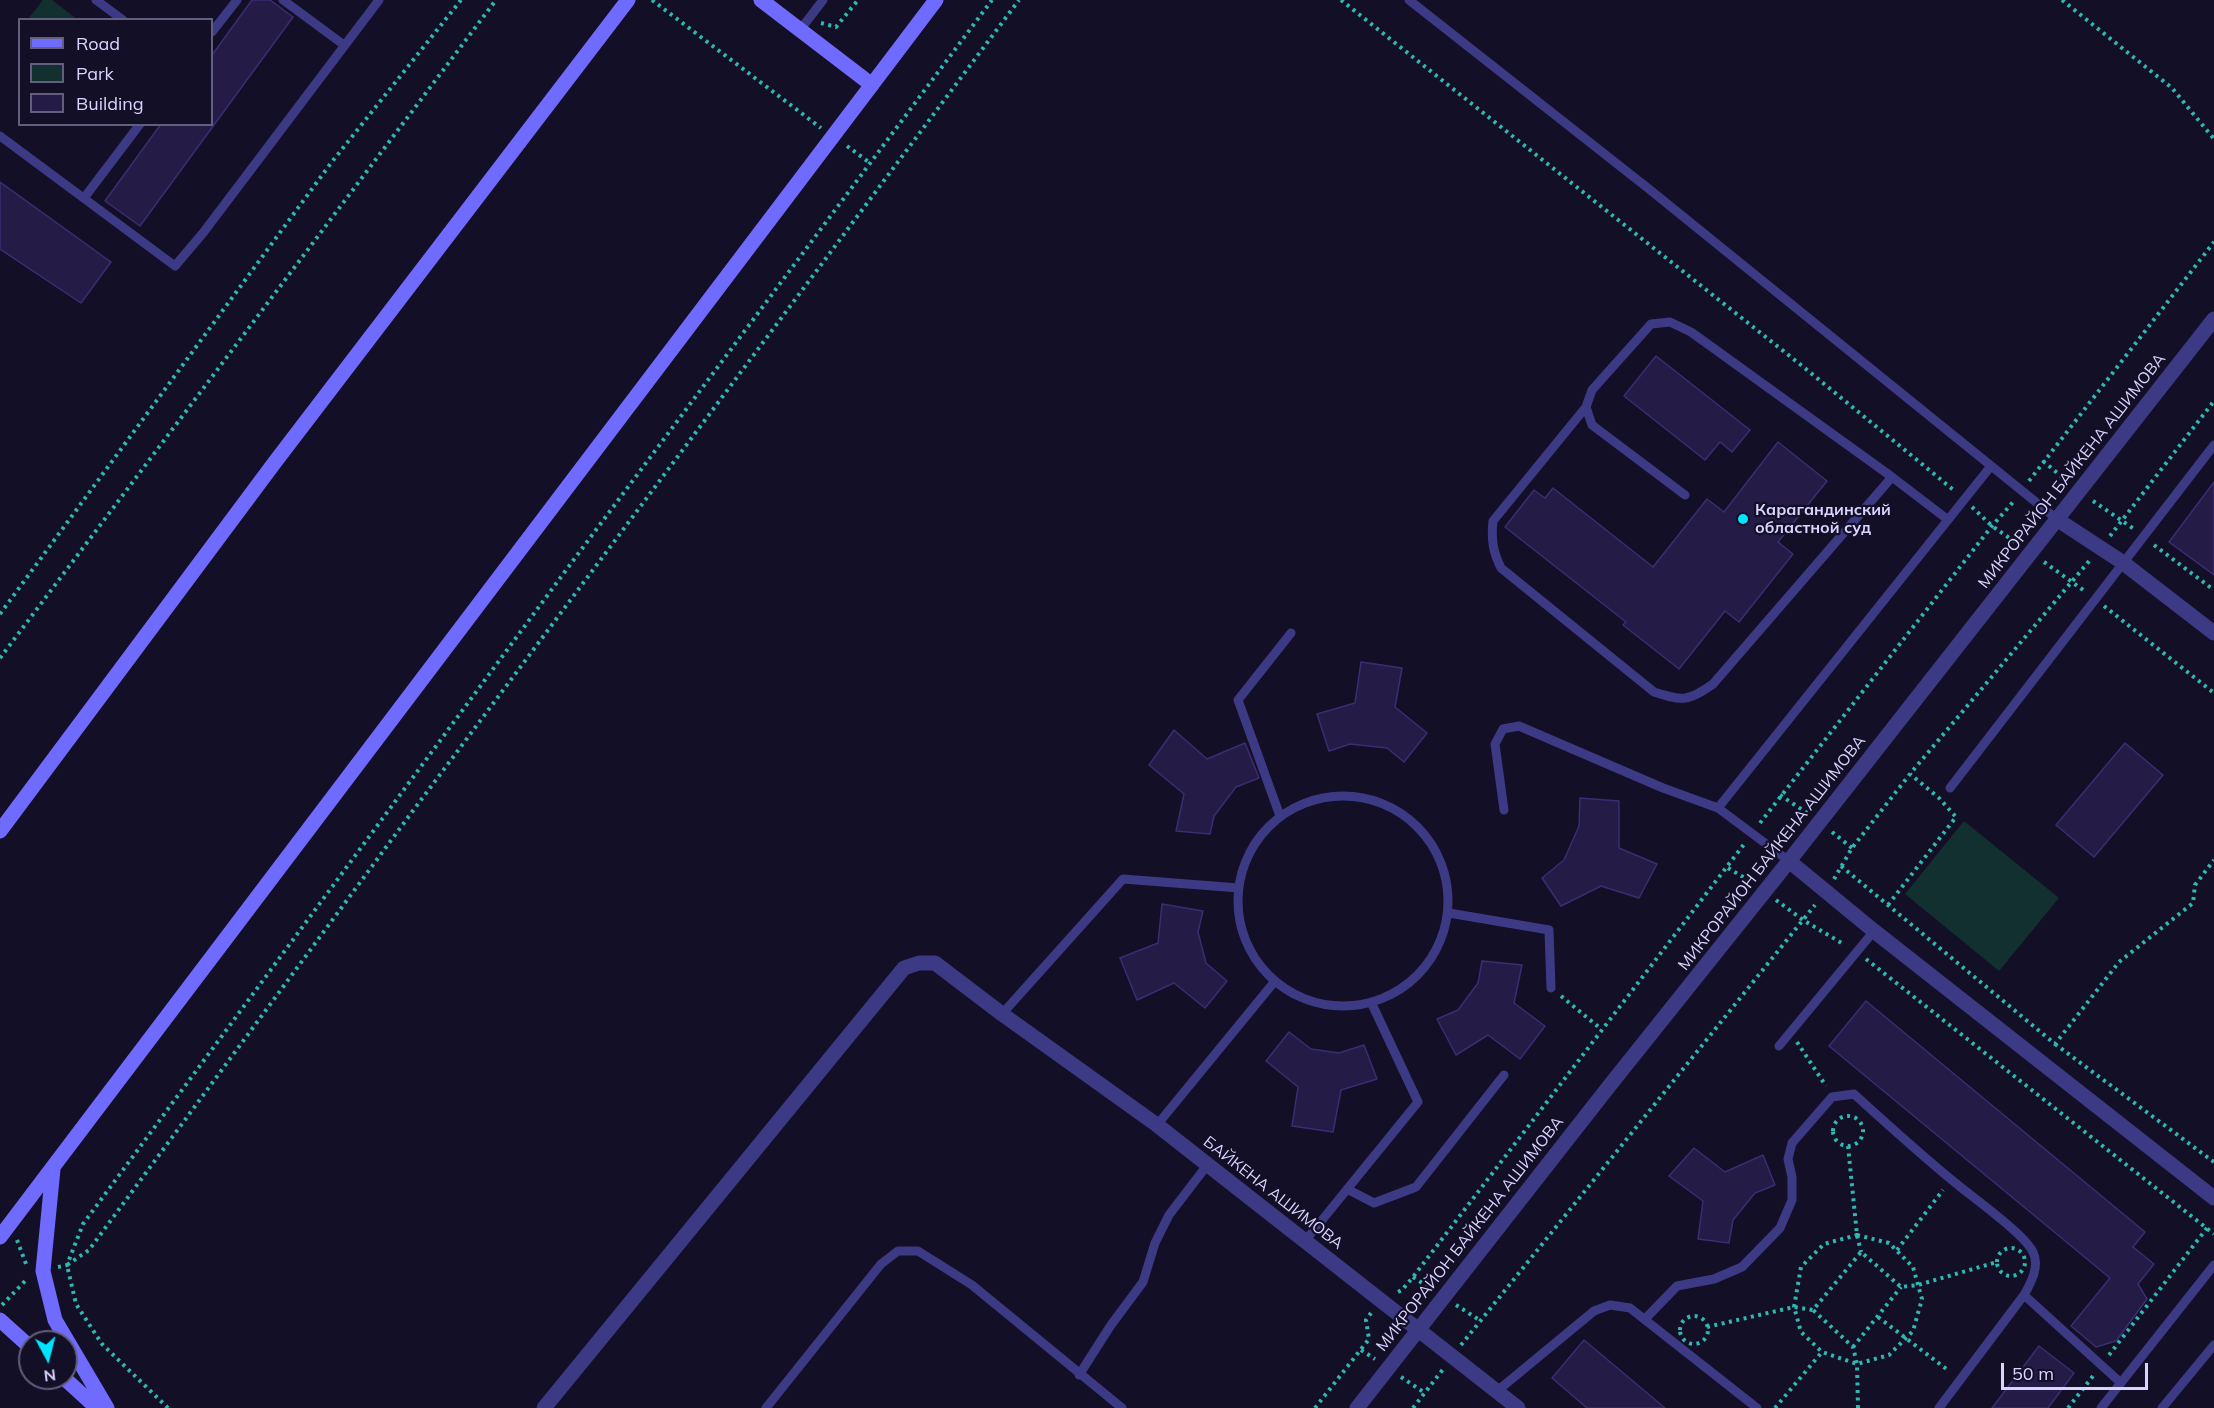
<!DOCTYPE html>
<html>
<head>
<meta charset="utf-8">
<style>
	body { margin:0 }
	#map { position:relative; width:2214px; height:1408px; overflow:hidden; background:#130f26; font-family:Mulish,sans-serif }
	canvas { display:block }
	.legend { position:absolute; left:18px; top:18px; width:195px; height:108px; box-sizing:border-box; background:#130f26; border:2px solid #625e7d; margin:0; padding:8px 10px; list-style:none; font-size:18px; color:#d9d4ff }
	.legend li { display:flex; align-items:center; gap:12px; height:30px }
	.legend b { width:30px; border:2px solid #625e7d }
	.north { position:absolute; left:18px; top:1330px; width:60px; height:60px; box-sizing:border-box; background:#130f26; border:2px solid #625e7d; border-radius:50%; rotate:173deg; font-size:16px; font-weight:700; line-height:24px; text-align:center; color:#d9d4ff }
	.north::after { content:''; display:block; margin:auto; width:21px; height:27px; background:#00e5ff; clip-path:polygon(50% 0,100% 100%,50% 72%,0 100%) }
	.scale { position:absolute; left:2001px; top:1363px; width:147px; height:27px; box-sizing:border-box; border:3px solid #d9d4ff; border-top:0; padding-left:8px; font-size:18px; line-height:21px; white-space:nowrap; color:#d9d4ff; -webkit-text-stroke:4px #130f26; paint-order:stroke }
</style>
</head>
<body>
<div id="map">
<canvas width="2214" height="1408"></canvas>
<ul class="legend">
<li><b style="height:8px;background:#6f6bff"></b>Road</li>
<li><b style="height:16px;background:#12302f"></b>Park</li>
<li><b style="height:16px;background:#241b47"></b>Building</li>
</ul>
<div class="north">N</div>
<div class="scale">50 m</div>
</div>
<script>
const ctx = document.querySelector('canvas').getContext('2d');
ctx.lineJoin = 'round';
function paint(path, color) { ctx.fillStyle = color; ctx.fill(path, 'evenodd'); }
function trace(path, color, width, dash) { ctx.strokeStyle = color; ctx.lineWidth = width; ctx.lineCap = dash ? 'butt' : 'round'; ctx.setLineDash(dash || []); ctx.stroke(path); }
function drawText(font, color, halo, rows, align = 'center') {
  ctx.font = font + ' Mulish,sans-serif'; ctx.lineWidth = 4.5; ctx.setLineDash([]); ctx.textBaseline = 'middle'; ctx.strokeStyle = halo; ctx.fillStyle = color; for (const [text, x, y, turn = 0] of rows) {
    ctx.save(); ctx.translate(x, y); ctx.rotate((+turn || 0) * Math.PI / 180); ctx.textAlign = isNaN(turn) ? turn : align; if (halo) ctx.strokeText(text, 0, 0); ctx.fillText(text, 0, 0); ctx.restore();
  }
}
const green = new Path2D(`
	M43,0h9l25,19h-49z
	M1964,821l95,77 -60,73 -94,-77z`);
const building = new Path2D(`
	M252,0h18l23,17 -153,209 -35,-25 56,-77h51v-69z
	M0,182l111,80 -30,41 -81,-54z
	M1656,356l94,74 -18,22 -12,-10 -15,18 -81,-64z
	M1778,442l49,39 -49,61 15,12 -54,68 -14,-11 -46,58 -56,-44 3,-3 -121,-95 29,-37 11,8 8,-10 100,79 54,-68 17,13z
	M2214,482v93l-45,-33z
	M1361,662l41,6 -7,39 32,26 -23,29 -17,-14 -37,-4 -21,7 -12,-37 38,-11z
	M1174,730l33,29 38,-16 14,35 -23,9 -22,29 -4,18 -34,-3 8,-37 -35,-29z
	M2125,743l38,32 -69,82 -38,-32z
	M1580,798l39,3v47l38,16 -18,34 -38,-12 -40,20 -19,-28 22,-18 15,-34z
	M1162,904l41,7 -5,21 8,31 21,18 -22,27 -31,-25 -37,17 -17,-42 38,-15z
	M1482,961l40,4 -8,38 31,23 -25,33 -32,-24 -32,20 -19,-36 21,-9 20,-27z
	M1866,1001l279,231 -12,15 21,17 -16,20 9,15 -31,42 -20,6 -25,-21 39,-48 -281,-232z
	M1289,1032l22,17 28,4 25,-8 13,34 -36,11 -8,42 -41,-6 6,-39 -32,-26z
	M1694,1148l31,24 38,-17 12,30 -20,8 -22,27 -4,23 -31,-4 5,-38 -34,-25z
	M1584,1340l81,68h-78l-35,-30z
	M2039,1346l35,27 -26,35h-56z`);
const path = new Path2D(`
	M652,0l169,128
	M1341,0l460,365 155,127
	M2062,0l110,88 42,51
	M821,23l15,4 22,-27
	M847,146l23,17
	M2043,461l25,21
	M2029,481l185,-239
	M2093,501l41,28
	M1972,507l20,19 26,18
	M2110,536l104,-135
	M2154,545l60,45
	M2044,562l42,30
	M2104,606l110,87
	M0,614l331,-451 130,-163
	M0,658l496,-658
	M1780,795l27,18
	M1760,823l232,-297 22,-25
	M1832,832l20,16
	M1841,866l214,178 64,-82 74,-59 2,-18 19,-25
	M1728,868l25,15
	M1834,879l18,-31 58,-74 180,-214
	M1776,900l27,20 42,25
	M1888,905l68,-88 -17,-19 -29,-24
	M1866,959l348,275
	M1561,996l40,33
	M1797,1042l29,44
	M2055,1044l159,118
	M1833 1131a15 15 0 1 1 30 0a15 15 0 1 1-30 0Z
	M1848,1146l9,89 4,17
	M1857,1235l32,8 24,24 9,32 -9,32 -24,24 -32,9 -35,-12 -21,-20 -7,-25 7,-40 23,-23z
	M17,1240l9,24
	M1997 1262a14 14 0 1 1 28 0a14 14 0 1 1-28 0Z
	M1897,1250l46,-60
	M58,1267l9,-2 16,-41 492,-666 417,-558
	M1413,1277l17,11
	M1398,1292l4,-2 11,-13 332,-434
	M2,1305l26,-27
	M1456,1305l25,16
	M1680 1330a14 14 0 1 1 28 0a14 14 0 1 1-28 0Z
	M1878,1317l71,54
	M1707,1327l87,-20 19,3
	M1461,1345l354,-440
	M1853,1347l48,-60
	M1361,1350l14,9
	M2109,1355l98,-127
	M1401,1377l24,16
	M168,1408l-66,-64 -26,-40 -9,-39 22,-15 323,-438 607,-812
	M1315,1408l54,-69 -3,-19 5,-7
	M1413,1408l31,-40
	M1775,1408l47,-56
	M1858,1408l-1,-44 -4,-17 -40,-37 48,-58 40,35 17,-2 79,-23
	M2068,1408l25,-32`);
const service = new Path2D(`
	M96,0l27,20
	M283,0l61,45
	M1409,0l240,189 409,331
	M800,30l23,-30
	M212,32l25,-32
	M0,136l175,130 28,-33 176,-233
	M84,198l56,-74
	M1586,407l-93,114c-2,19 0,31 8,47l153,124c28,9 34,10 59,-8l179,-207
	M1685,495l-93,-70 -6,-18 6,-17 59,-66 19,-2 21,10 201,145 55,42
	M1950,788l264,-343
	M1238 901a105 105 0 1 1 210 0a105 105 0 1 1-210 0Z
	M1504,810l-9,-66 8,-15 16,-3 144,62 55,20
	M1280,816l-42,-116 53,-67
	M1789,861l-71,-53 273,-342
	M1449,913l100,17 2,58
	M1002,1014l121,-135 116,9
	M1779,1046l95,-115
	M1157,1125l118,-144
	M1347,1189l27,14 42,-16 88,-112
	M1305,1241l113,-139 -47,-100
	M1645,1319l32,-33 37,-7 28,-12 38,-39 12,-28v-23l-4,-18 4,-16 40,-46 22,-3c34,31 68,62 104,91 18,15 66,49 75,67 7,14 -2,31 -9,43
	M1079,1375l32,-50 32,-43 12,-39 14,-28 39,-51
	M1496,1392l98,-81 16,-6 20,3 127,100
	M766,1408l115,-144 17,-13h20l54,34 150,123
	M1939,1408l85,-113 97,88
	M2101,1408l113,-143
	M2162,1408l52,-63`);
const minor = new Path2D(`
	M2058,520l64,42 92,71
	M1789,861l85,70 340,267
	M544,1408l360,-440 15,-5h16l67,51 155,111 361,283`);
const tertiary = new Path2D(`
	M1357,1408l253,-323 179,-224 425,-542`);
const secondary = new Path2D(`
	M761,0l111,85
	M0,831l275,-369 353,-462
	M53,1169l-10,102 12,49 52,88
	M0,1237l936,-1237
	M0,1320l30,27
	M64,1378l33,30`);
const markers = [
	[1743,519,6,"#00e5ff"]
];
const streetNames = [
	["МИКРОРАЙОН БАЙКЕНА АШИМОВА",2072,471,-52],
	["МИКРОРАЙОН БАЙКЕНА АШИМОВА",1772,853,-52],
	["БАЙКЕНА АШИМОВА",1273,1193,38],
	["МИКРОРАЙОН БАЙКЕНА АШИМОВА",1470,1234,-52]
];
const poiNames = [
	["Карагандинский",1755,510],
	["областной суд",1755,528]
];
paint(green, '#12302f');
paint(building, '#241b47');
trace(building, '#3b2d73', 1.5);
trace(path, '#2fb8b0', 4, [3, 4.5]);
trace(service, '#3d3a85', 9);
trace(minor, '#3d3a85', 15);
trace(tertiary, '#3d3a85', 15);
trace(secondary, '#6f6bff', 15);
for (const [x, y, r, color] of markers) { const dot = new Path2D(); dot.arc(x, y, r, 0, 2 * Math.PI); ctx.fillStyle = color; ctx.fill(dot); trace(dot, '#130f26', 2); }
drawText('16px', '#d9d4ff', '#130f26', streetNames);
drawText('bold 16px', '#d9d4ff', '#130f26', poiNames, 'left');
</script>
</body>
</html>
